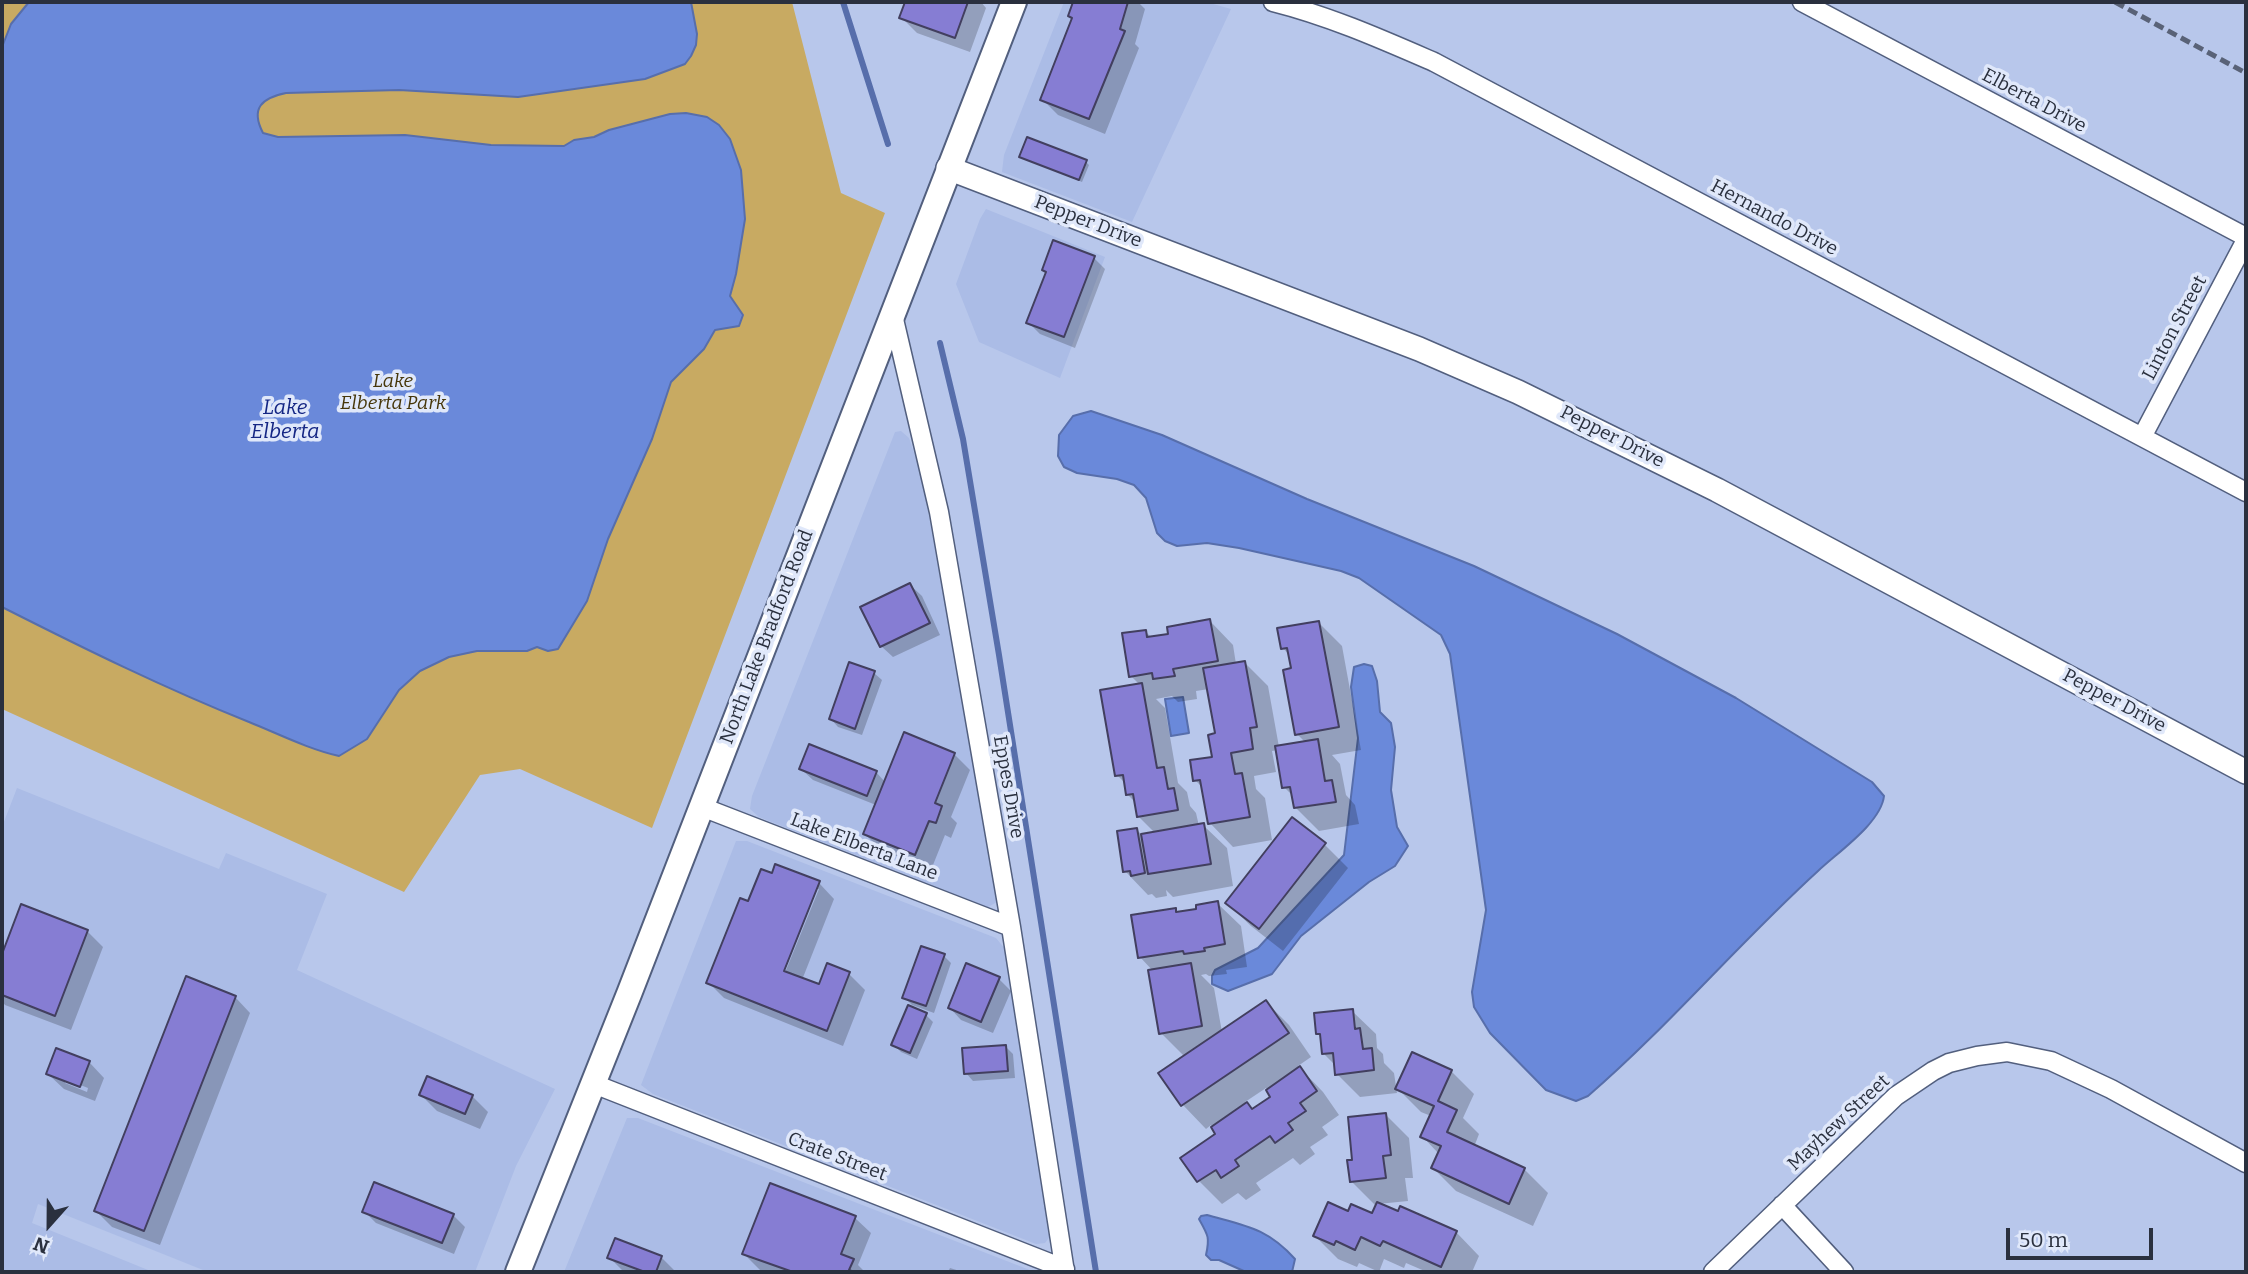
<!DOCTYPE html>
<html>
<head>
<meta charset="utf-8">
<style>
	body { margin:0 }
	#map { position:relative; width:2248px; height:1274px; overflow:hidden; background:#b8c7eb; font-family:Bitter,serif }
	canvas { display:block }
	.frame { position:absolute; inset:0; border:4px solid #2a303e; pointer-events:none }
	.north { position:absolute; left:14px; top:1190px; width:70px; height:70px; -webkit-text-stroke:5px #e0e8fa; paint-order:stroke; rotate:201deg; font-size:19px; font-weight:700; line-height:28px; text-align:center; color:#2a303e }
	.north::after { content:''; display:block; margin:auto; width:24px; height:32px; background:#2a303e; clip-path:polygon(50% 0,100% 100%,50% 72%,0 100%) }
	.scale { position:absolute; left:2006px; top:1228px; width:147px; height:32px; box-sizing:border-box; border:4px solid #2a303e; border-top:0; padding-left:9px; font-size:21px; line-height:24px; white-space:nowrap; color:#2a303e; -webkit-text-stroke:5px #e0e8fa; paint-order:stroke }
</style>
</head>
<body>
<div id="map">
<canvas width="2248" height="1274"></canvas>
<div class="frame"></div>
<div class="north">N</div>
<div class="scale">50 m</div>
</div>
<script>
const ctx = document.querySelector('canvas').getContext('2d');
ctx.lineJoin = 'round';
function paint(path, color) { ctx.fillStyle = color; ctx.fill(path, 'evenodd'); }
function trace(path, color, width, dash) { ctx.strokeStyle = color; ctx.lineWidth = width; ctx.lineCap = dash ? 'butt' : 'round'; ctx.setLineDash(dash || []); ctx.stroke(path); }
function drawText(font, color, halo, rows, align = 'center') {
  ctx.font = font + ' Bitter,serif'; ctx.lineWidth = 7; ctx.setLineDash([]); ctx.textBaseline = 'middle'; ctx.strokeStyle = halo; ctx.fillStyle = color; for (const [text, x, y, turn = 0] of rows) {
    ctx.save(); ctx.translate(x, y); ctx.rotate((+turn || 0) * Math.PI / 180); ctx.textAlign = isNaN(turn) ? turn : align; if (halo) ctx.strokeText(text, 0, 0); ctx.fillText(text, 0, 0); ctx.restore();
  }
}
const built = new Path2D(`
	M1064,2h142l25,7 -99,213 -130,-50 2,-17z
	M986,209l119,48 -45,121 -81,-36 -23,-58 24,-65z
	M901,431l8,7 12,35 77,423 -1,6 -9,5 -229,-90 -9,-8 2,-13 143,-364z
	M17,788l202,81 7,-16 101,41 -30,76 258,119 -39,77 -41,106h-267l-170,-68 -6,19 121,49h-151v-445z
	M736,841h11l249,97 9,11 46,286 -6,8 -9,1 -383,-150 -12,-9z
	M627,1118h11l397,154h-471z`);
const green = new Path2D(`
	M2,2h790l49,191 44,20 -233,615 -132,-59 -40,6 -76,117 -402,-183z`);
const water = new Path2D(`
	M29,2h662l6,32 -1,11 -5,11 -6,8 -40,15 -127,18 -119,-7 -113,3c-24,5 -36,15 -23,40l15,4 127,-2 86,10 73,1 10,-6 20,-3 15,-7 61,-16 16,-1 21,4 12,8 11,14 11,31 4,49 -9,55 -6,22 13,19 -4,11 -24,4 -11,19 -33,33 -19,57 -44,100 -21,62 -29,48 -10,2 -11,-4 -10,4h-50l-28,6 -29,14 -21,19 -32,49 -28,17c-31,-7 -60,-22 -90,-34 -85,-34 -166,-74 -247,-115v-560l9,-23z
	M1091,411l71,24 145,64 167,67 143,68 119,64 136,84 12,14c-3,27 -46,56 -66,75 -79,72 -149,155 -230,225l-12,5 -30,-11 -56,-57 -16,-26 -2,-15 14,-82 -36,-256 -9,-19 -82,-57 -18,-7 -102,-23 -32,-5 -30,3 -12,-5 -8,-8 -11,-35 -12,-13 -17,-6 -40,-6 -13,-6 -6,-11 1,-21 14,-19z
	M1364,664l8,2 5,15 3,31 11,11 4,24 -4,43 6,37 11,19 -13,20 -26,16 -68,54 -29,38 -44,17 -16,-7v-8l3,-6 43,-22 86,-93 14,-117 -7,-51 3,-20z
	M1183,697l6,36 -18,3 -6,-37z
	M1207,1215c39,11 60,13 88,44l-3,13h-46l-27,-12h-8l-5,-5c4,-18 2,-20 -7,-36l2,-3z`);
const shadow = new Path2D(`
	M907,2h74l5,6 -16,44 -53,-19 -16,-16z
	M1075,2h63l7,7 -10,35 4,4 -34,86 -47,-19 -16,-16 31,-80 -3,-3z
	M1021,156l65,6 3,3 -7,17z
	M1094,258l11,11 -30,79 -35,-14 -12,-12z
	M910,585l12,11 18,39 -47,22 -12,-11z
	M1210,621l23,24 3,19 9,-1 23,23 11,61 26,-5 -8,-8 -4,-64 -3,-14 -7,-8 35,-26 24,24 19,104 -29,5 8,9 6,31 9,10 4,19 -40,7 -24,-24 -2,-11 -9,-9 -6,-37 -6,1 4,21 -22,4 2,13 9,9 7,42 -39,7 -23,-24 -6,-34 -9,-9 19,-22 3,-23 -8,-46 -13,2 1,8 -19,3 -6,-6 -16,3 9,9 13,75 9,9 3,14 6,7 3,13 4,-1 24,23 6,38 -60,11 -7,-7 1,6 -11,2 -4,-4 -4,1 -23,-24 12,-41 5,5 13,-2 -17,-17 -2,-13 -8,-8 -2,-11 -9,-9 23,-90 -9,-9 14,-45 7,7 18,-3z
	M874,673l8,7 -20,55 -24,-8 -7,-8z
	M954,754l16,16 -19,47 6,6 -6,15 -6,-3 -14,35 -51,-21 -15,-15 11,-29 -63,-25 -12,-11 75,3 9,10z
	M1292,819l33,26 23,23 -65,83 -32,-25 -24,-23z
	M819,883l15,16 -32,81 18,7 8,-22 21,9 16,16 -22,56 -119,-48 -16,-16zM815,889h4l-37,91 -3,-2z
	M1217,903l24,23 6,41 -21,3 1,4 -18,2 -3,-2 -5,1 13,13 8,44 44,-30 23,23 22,32 -13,9 25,26 16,23 -17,12 6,8 -18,12 5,7 -15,11 -7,-7 -37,25 5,7 -15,10 -8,-7 -16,11 -23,-23 -16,-23 35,-24 -7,-9 -5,4 -23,-24 -22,-32 24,-16 -24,-24 -8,-62 -13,-14 35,-47 4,4 19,-3zM1266,1088l7,9 -19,14 -9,-9z
	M22,906l66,26 15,15 -32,83 -66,-25 -3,-4v-43z
	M944,956l7,7 -17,50 -22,-8 -8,-8z
	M999,979l12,12 -18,42 -32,-13 -11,-12z
	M235,997l15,16 -90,232 -48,-18 -16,-16z
	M1352,1011l24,23 1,14 6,6 1,9 10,10 3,20 -37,4 -23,-23 -1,-8 -12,-12 -2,-16 -4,-5z
	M926,1015l7,7 -16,37 -16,-7 -8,-8z
	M1006,1047l7,7 2,24 -42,3 -7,-8z
	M89,1062l15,16 -9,23 -31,-12 -16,-15zM65,1079l23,9 -1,4 -22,-9z
	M1451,1071l23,23 -11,24 16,16 -5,13 50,22 24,24 -15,33 -77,-35 -23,-23 6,-14 -17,-18 9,-20 -10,-4 -24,-24z
	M421,1095l51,1 16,16 -8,17 -43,-18z
	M1386,1115l23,23 4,40h-8l3,23 -30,3 78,28 23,24 -7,16h-45l-21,-9 -2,5 -20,-9 -5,13 -20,-9 -2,4 -19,-8 -23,-23 34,-23 24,2 5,-11 -3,1 -24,-24 3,-20z
	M364,1211l89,4 12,12 -11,27 -78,-31z
	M855,1218l16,15 -13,32 7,7h-99l-6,-2 -16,-16z
	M609,1257h52l15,15h-52z
	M950,1268l13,4h-15z`);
const stream = new Path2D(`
	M843,2l45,142
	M940,343l23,96 36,216 97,617`);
const building = new Path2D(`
	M905,2h63l-13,36 -56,-20z
	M1073,2h55l-8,27 5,2 -36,88 -49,-19 32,-82 -4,-2z
	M1027,137l60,23 -8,20 -60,-23z
	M1053,240l42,16 -31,81 -38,-14 20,-51 -4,-2z
	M910,583l20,40 -50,24 -20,-40z
	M1210,619l8,42 -45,8 2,7 -22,3 -1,-6 -23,4 -7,-44 24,-3 1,7 21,-3 -1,-7z
	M1319,621l20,106 -44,8 -12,-65 8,-2 -4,-20 -6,1 -4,-21z
	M1245,661l12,66 -7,1 3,21 -22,4 4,21 7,-1 8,44 -42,7 -8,-44 -7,1 -3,-21 22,-3 -4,-22 7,-2 -12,-65z
	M849,662l26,9 -20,58 -26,-10z
	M1142,683l15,85 7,-1 4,22 6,-1 4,22 -41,7 -4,-23 -7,1 -3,-20 -8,1 -15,-86z
	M904,732l51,21 -20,50 7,3 -6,17 -7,-2 -14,34 -52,-21z
	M1318,739l7,42 7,-1 4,22 -42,6 -4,-21 -8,1 -7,-42z
	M809,744l68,27 -10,25 -68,-27z
	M1292,817l34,26 -67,86 -34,-26z
	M1204,823l7,41 -63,10 -7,-40z
	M1137,828l8,45 -14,3 -1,-5 -7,1 -6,-41z
	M775,864l45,17 -36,90 35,13 8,-21 23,9 -23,59 -121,-48 34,-85 8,3 13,-32 11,4z
	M1218,901l7,43 -21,4 1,3 -21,3 -1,-3 -45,7 -7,-43 45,-7v4l20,-3v-4z
	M21,904l67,26 -33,86 -53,-21v-41z
	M921,946l24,8 -19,52 -24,-8z
	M966,963l34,14 -19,45 -33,-14z
	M1191,963l11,63 -43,8 -11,-64z
	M186,976l50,20 -92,235 -50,-20z
	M1266,1000l23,33 -108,73 -23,-33z
	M908,1005l19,8 -17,40 -19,-8z
	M1353,1009l2,20 5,-1 3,21 9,-1 2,22 -39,5 -2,-22 -11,1 -2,-20h-4l-2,-21z
	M1006,1045l2,26 -44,3 -2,-26z
	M56,1048l34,13 -10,26 -34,-13z
	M1412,1052l40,18 -14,31 19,9 -10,22 78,36 -16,36 -78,-36 10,-22 -21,-9 14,-31 -39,-17z
	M1300,1066l17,25 -17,12 6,8 -18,12 5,7 -18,13 -5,-7 -35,24 4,6 -18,12 -5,-8 -19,12 -17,-24 35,-24 -4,-7 36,-25 5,7 18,-12 -4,-7z
	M427,1076l46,19 -8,19 -46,-19z
	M1386,1113l5,42 -8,1 3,22 -36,4 -3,-22h5l-4,-43z
	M374,1182l80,32 -12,29 -80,-31z
	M770,1183l86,33 -15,38 13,5 -5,11 5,2h-61l-51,-18z
	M1328,1202l20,9 3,-7 21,9 5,-11 21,9 2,-5 57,25 -16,36 -58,-26 -3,5 -19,-9 -6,13 -19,-9 -2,4 -21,-9z
	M615,1238l47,18 -6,16h-11l-38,-14z`);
const minor = new Path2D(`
	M1273,2c56,14 108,37 161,60l812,430
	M1802,2l444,235
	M893,315l46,197 72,415 54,345
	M2142,437l104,-197
	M702,807l309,120
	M594,1084l471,185
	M1782,1205l62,67
	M1713,1272l183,-176 37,-25 16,-8 28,-7 30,-4 44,9 60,28 135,74`);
const tertiary = new Path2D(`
	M948,168l471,181 99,43 199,98 529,282`);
const secondary = new Path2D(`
	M518,1272l111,-278 385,-992`);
const rail = new Path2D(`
	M2115,2l131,71`);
const streetNames = [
	["Elberta Drive",2034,101,28],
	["Hernando Drive",1774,218,28],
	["Pepper Drive",1088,222,21],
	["Linton Street",2175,328,-62],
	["Pepper Drive",1612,437,27],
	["North Lake Bradford Road",767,637,-69],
	["Pepper Drive",2114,701,28],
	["Eppes Drive",1008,787,80],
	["Lake Elberta Lane",864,847,21],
	["Mayhew Street",1839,1123,-43],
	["Crate Street",837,1157,21]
];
const parkNames = [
	["Lake",393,382],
	["Elberta Park",393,404]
];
const waterNames = [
	["Lake",285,408],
	["Elberta",285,432]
];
paint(built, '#abbce6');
paint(green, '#c8aa62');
paint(water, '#6a89da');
trace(water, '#576eab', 2);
paint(shadow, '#0003');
trace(stream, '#576eab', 6);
paint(building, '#867dd3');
trace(building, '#423f5f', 2);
trace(minor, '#525f7e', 21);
trace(tertiary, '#525f7e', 26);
trace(secondary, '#525f7e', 28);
trace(minor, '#fff', 18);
trace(tertiary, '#fff', 23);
trace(secondary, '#fff', 24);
trace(rail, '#596277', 5, [10, 5]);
drawText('19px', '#2a303e', '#e0e8fa', streetNames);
drawText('italic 19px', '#463609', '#e0e8fa', parkNames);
drawText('italic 21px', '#142684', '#e0e8fa', waterNames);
</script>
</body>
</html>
